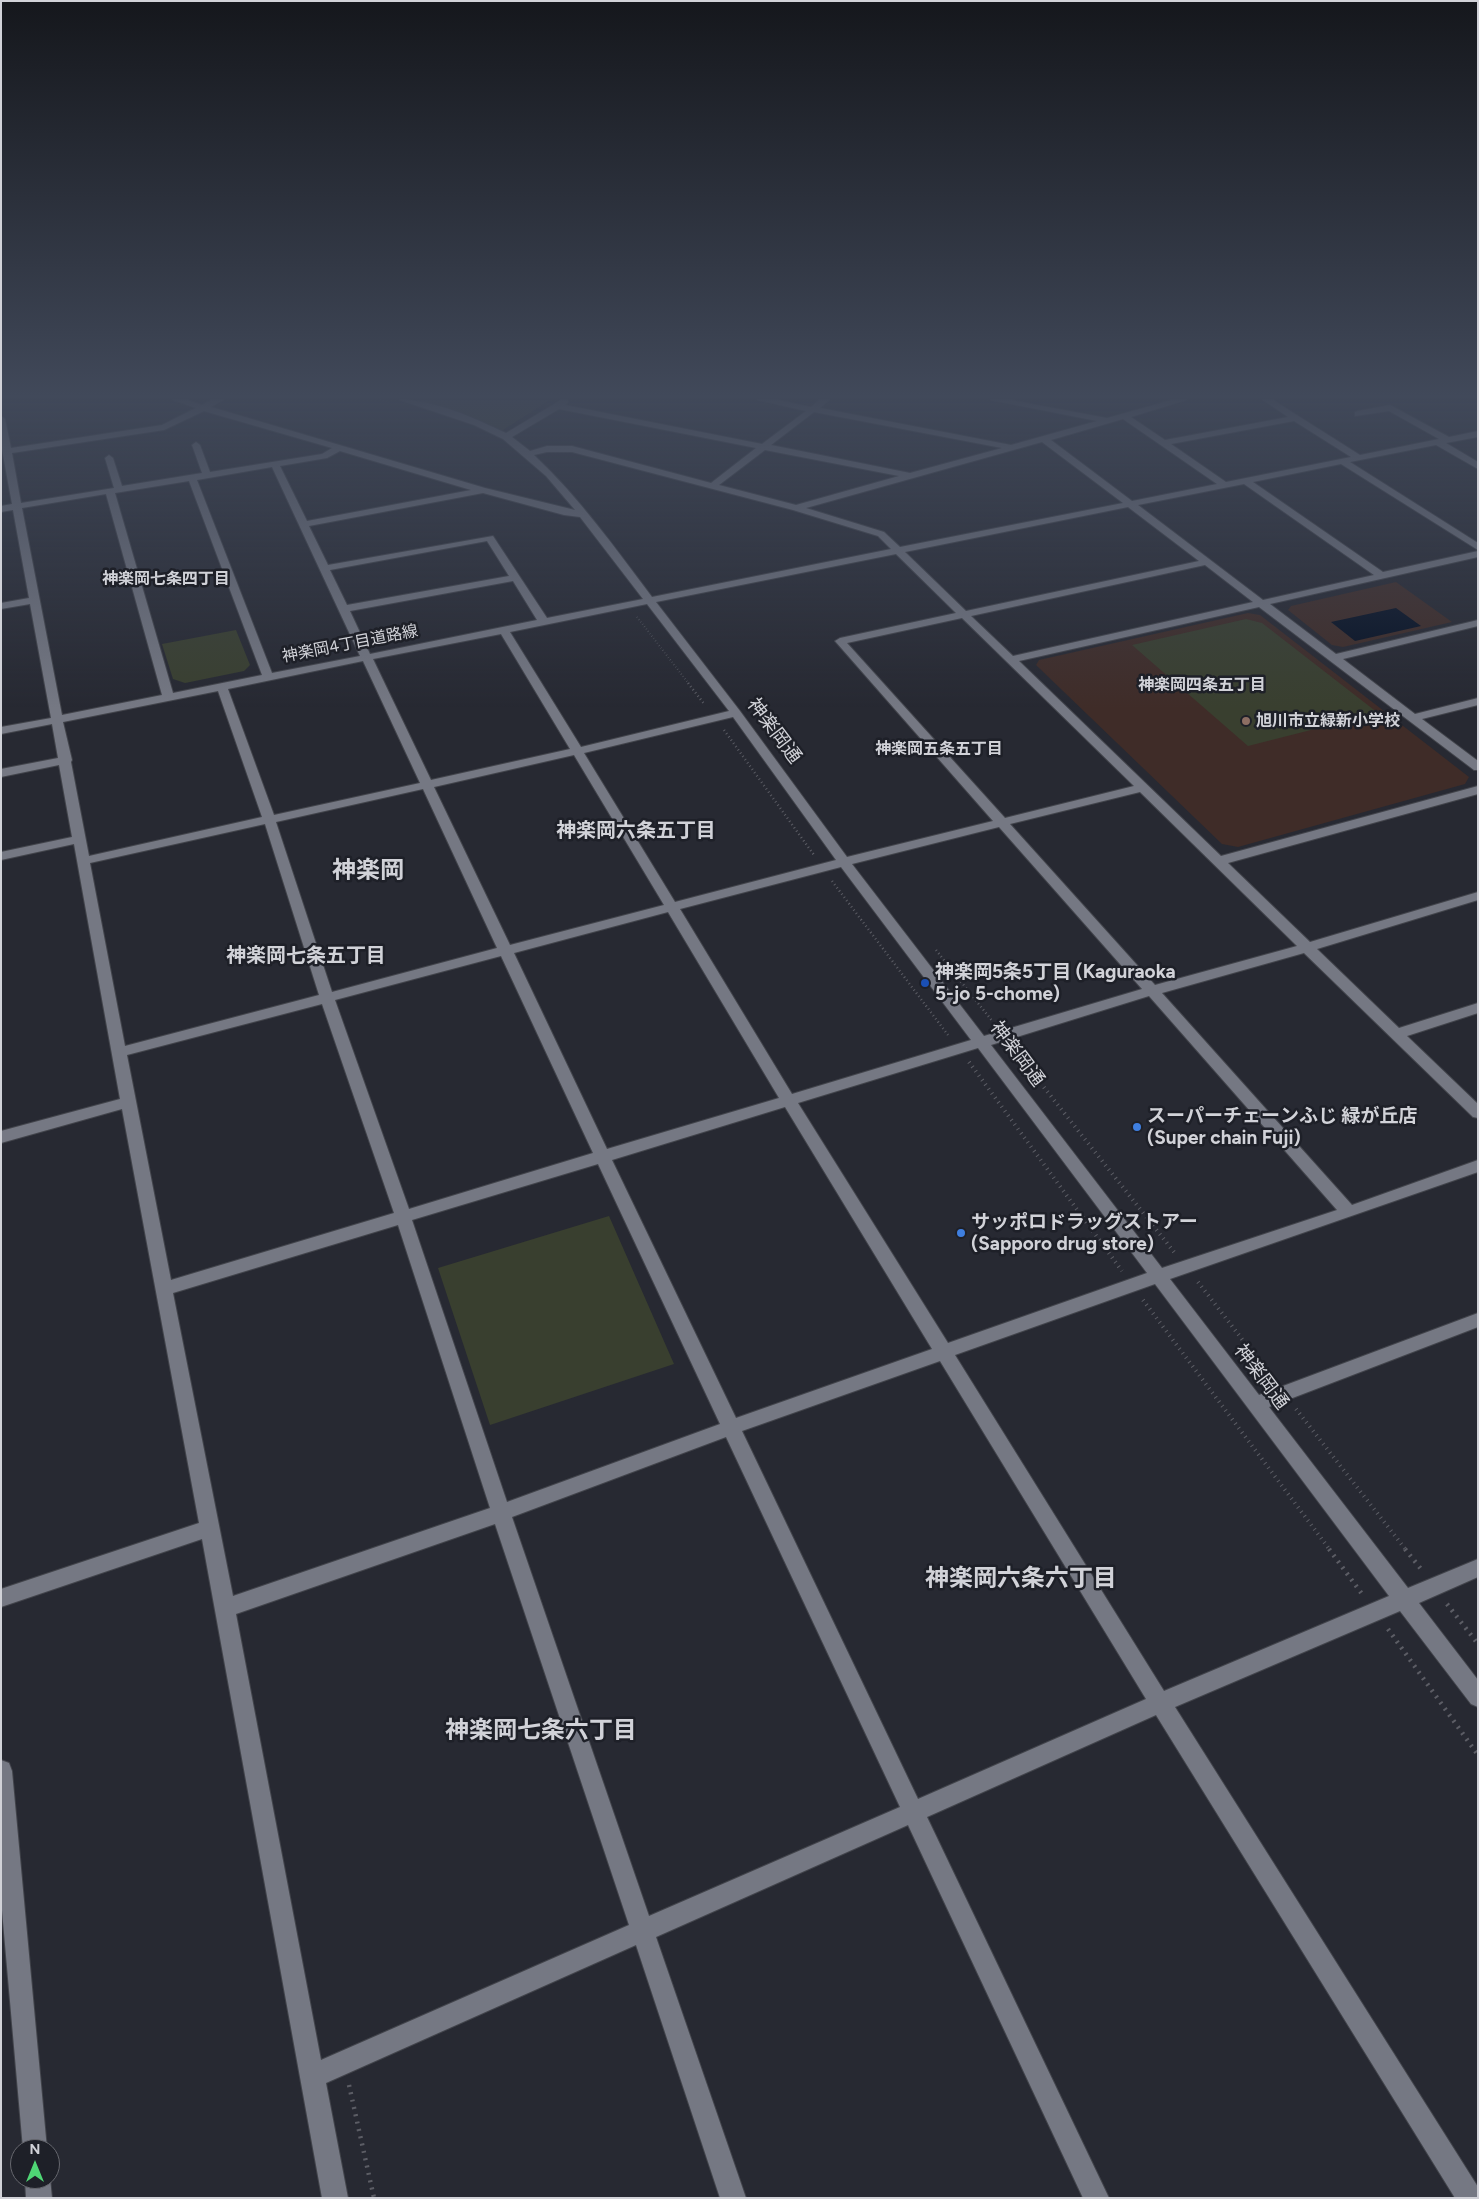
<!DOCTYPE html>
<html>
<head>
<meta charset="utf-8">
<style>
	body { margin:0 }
	#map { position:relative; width:1479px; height:2199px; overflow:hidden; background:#272932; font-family:Figtree,sans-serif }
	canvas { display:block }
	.frame { position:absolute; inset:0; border:2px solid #d1d2d8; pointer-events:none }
	.north { position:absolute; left:10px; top:2139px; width:50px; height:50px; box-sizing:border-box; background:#1e2028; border:1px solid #66676e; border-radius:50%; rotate:0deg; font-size:14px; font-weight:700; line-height:20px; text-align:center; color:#d1d2d8 }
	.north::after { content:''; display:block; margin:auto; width:18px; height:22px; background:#4fd675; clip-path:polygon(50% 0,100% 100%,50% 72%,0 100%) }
</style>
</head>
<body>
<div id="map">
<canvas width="1479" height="2199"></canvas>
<div class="frame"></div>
<div class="north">N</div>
</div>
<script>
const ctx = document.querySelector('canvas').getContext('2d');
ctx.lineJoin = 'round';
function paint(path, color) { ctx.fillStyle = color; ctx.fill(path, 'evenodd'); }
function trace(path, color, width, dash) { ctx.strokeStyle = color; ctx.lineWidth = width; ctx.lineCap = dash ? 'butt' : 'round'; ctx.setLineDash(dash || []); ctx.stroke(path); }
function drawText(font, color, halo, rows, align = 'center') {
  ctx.font = font + ' Figtree,"Noto Sans JP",sans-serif'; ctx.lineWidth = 5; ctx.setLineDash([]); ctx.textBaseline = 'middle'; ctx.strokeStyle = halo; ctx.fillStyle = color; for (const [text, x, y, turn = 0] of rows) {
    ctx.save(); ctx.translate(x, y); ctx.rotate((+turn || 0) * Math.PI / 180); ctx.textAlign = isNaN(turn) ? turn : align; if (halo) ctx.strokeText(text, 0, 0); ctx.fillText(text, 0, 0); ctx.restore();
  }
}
const education = new Path2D(`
	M1396,582l56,40 -109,25 -11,-2 -44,-35 3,-4z
	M1248,613l12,2 209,162 -4,7 -227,63 -16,-3 -186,-179 3,-5z`);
const green = new Path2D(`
	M413,400h137l-50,32 -36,-18z
	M1246,619l16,4 116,90 -130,33 -116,-101z
	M236,630l14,35 -6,6 -59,12 -12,-4 -11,-35z
	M609,1216l65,148 -184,61 -52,-157z`);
const water = new Path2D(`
	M1396,608l25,18 -66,15 -24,-19z`);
const pathFar3 = new Path2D(`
	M380,400l11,3
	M637,617l52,67`);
const pathFar2 = new Path2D(`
	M688,683l17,22
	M724,730l90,125
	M832,881l116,154
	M936,950l57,72
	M1015,1050l6,8`);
const pathFar1 = new Path2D(`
	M1020,1057l154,195
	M969,1062l153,209
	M1198,1282l74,96
	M1143,1300l187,250
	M1296,1409l110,141`);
const path = new Path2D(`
	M1329,1549l33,45
	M1405,1549l16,20
	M1447,1604l31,40
	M1388,1629l90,126
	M349,2085l25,113`);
const minor = new Path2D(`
	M173,400h14l15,5 10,-5h11l-12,7 274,81 90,22 -29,-34 -43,-37 -29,-14 -74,-25c36,0 74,18 106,33l55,-33h6l1,2 -3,3 197,39 44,-33 -48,-11h19l34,7 8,-7h10l-9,8 191,37 86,-24 -106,-21h19l97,18 65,-18h14l-55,17 34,23 123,-23 -25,-17h10l87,55 79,-16 -50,-28 -34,5v-4l3,-1 32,-6 59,32 29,-6v6l-32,6 32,19v7l-42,-24 -86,17 128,81v7l-137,-86 -88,18 130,90 95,-21v6l-208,47 66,50 142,-34v6l-135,33 72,55 63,-16v7l-56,14 56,42v9h-4l-215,-163 -240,54 202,195 257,-70v8l-250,69 82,79 168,-50v8l-161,49 82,79 79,-25v10l-71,23 71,68v14l-5,-1 -169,-164 -142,40 190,212 126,-45v12l-308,107 89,116 219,-82v14l-209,80 139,181 70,-29v18l-59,26 59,77v27l-7,-3 -71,-93 -225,96 303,480v11h-23l-299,-483 -229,102 182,381h-26l-175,-373 -252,112 90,261h-26l-84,-253 -310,138 22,115h-26l-120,-659 -201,68v-18l198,-66 -77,-414 -121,34v-12l119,-32 -46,-255 -73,16v-8l71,-15 -13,-72 -58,12v-8l57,-11 -6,-34 -51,10v-7l50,-9 -21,-114 -29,5v-6l28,-5 -16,-88 -12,2v-6l11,-2 -11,-60v-28l4,3 6,29 151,-23 34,-17zM559,409l197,39 -45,35 -139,-37h-25l-17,5 -18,-14zM204,411l128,37 -10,6 -112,18 -10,-27 -4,-3 -4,3 10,28 -80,13 -9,-28 -4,-3 -4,3 9,30 -93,15 -9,-50 152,-23zM814,412l188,36 -92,25 -139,-28zM1123,419l94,65 -85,17 -81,-61zM1294,421l57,36 -125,25 -55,-38zM1042,442l81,61 -223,44 -16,-15 -78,-24zM765,450l134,26 -103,29 -77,-20zM340,451l131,39 -164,31 -27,-55 47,-8zM547,452h25l221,58 85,26 13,13 -239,48c-37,-49 -73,-100 -118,-142zM272,467l88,189 -88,17 -75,-193zM189,481l73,194 -89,18 -58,-200zM1244,484l130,91 -111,25 -125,-95zM483,493l81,22 16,2 63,82 -96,19 -54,-82 -165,29 -19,-39zM106,494l56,201 -100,20 -40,-207zM1128,507l71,54 -233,50 -61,-59zM487,541l22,35 -162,29 -17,-35zM896,554l60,59 -116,25 -5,3 158,180 -146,36 -107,-146 -84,-109zM1205,565l48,37 -240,54 -42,-40zM513,581l24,39 -167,34 -20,-43zM647,604l82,107 -148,36 -71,-115zM962,618l172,168 -129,32 -158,-175zM501,634l69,115 -139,31 -58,-121zM363,661l57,122 -146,32 -46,-126zM218,691l44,126 -173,39 -18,-94 1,-2 -9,-38zM733,717l103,143 -161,42 -91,-149zM574,755l90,150 -154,40 -76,-158zM423,789l74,159 -165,44 -56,-170zM1140,792l157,154 -142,39 -145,-161zM265,824l54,171 -194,51 -35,-183zM999,827l143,162 -158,47 -132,-172zM841,867l130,173 -179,54 -112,-185zM668,912l111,186 -172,51 -93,-196zM501,956l92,197 -184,56 -74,-209zM1149,996l188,214 -175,58 -171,-223zM322,1004l72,209 -223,67 -44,-225zM978,1048l169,225 -199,70 -150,-240zM785,1107l147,242 -196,69 -124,-258zM598,1164l122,260 -213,78 -95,-282zM398,1225l92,283 -257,88 -60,-303zM1155,1284l234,312 -225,95 -209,-336zM940,1361l206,338 -228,100 -176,-368zM726,1437l174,370 -251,109 -137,-399zM495,1524l134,401 -308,135 -85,-446z
	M1,1760l8,3 3,8 35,378h-24l-22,-250z
	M50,2178l2,20h-26l-1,-19z`);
const markers = [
	[1246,721,5,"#8d6e63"],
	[925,983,5,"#1a4fb4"],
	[1137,1127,5,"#3f7fe0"],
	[961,1233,5,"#3f7fe0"]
];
const farNeighbourhoodnames = [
	["神楽岡七条四丁目",166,579],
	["神楽岡四条五丁目",1202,685],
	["神楽岡五条五丁目",939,749]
];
const farStreetnames = [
	["神楽岡4丁目道路線",350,644,-11]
];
const farPoinames = [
	["旭川市立緑新小学校",1256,721]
];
const streetNames = [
	["神楽岡通",774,731,53],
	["神楽岡通",1017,1054,53],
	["神楽岡通",1261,1377,53]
];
const poiNames = [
	["神楽岡5条5丁目 (Kaguraoka",935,972],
	["5-jo 5-chome)",935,994],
	["スーパーチェーンふじ 緑が丘店",1147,1116],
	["(Super chain Fuji)",1147,1138],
	["サッポロドラッグストアー",971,1222],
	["(Sapporo drug store)",971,1244]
];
const neighbourhoodNames = [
	["神楽岡六条五丁目",636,831],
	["神楽岡七条五丁目",306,956]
];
const districtNames = [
	["神楽岡",368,871]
];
const nearNeighbourhoodnames = [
	["神楽岡六条六丁目",1021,1579],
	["神楽岡七条六丁目",541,1731]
];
paint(education, '#3f2c28');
paint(green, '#393f2f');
paint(water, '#061124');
trace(minor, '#42444b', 2);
trace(pathFar3, '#5c5d65', 2, [0.5, 2.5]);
trace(pathFar2, '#5c5d65', 2.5, [1, 3]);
trace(pathFar1, '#5c5d65', 4, [1, 4.5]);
trace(path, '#5c5d65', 4.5, [2, 5.5]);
paint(minor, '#757883');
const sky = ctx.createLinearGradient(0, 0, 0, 708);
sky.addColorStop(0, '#15171c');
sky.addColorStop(0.56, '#41495a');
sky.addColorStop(1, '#41495a00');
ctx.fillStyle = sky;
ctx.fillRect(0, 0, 1479, 708);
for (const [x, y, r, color] of markers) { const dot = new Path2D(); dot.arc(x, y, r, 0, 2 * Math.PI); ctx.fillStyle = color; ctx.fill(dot); trace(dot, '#1e2028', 2); }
drawText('bold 16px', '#d1d2d8', '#1e2028', farNeighbourhoodnames);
drawText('16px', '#d1d2d8', '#1e2028', farStreetnames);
drawText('bold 16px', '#d1d2d8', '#1e2028', farPoinames, 'left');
drawText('19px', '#d1d2d8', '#1e2028', streetNames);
drawText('bold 19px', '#d1d2d8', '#1e2028', poiNames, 'left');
drawText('bold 20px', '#d1d2d8', '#1e2028', neighbourhoodNames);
drawText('bold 24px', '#d1d2d8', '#1e2028', districtNames);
drawText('bold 24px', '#d1d2d8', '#1e2028', nearNeighbourhoodnames);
</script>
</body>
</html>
